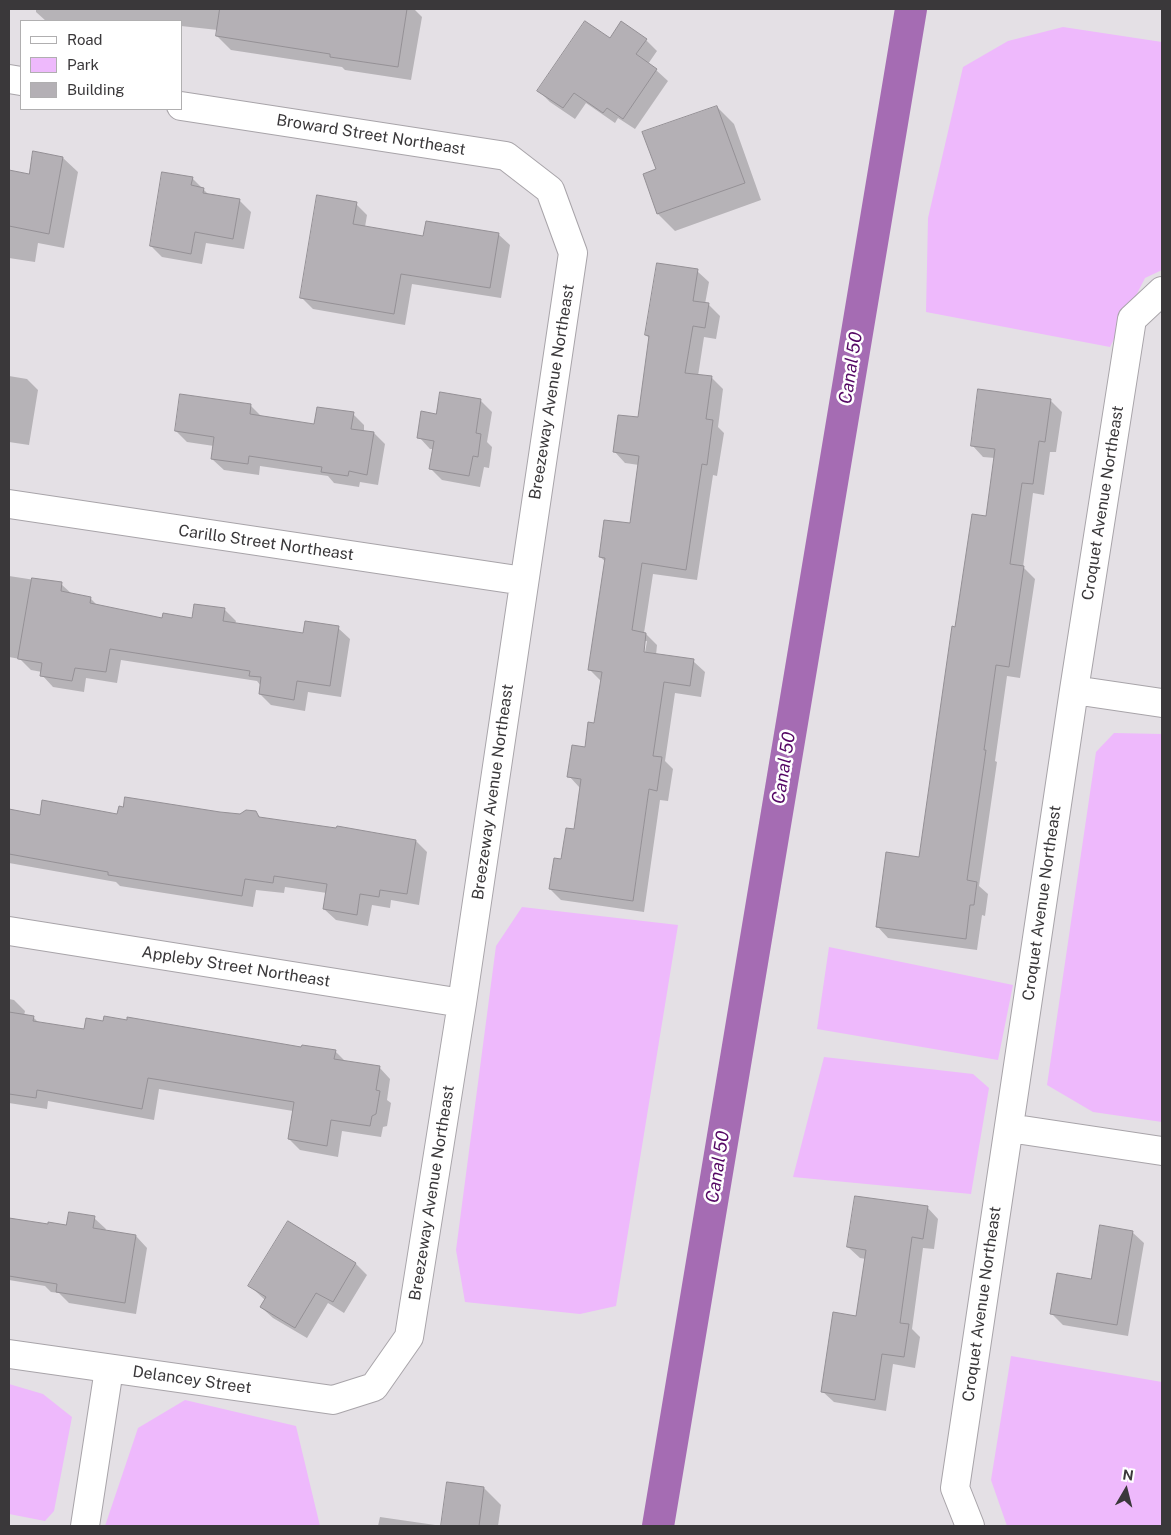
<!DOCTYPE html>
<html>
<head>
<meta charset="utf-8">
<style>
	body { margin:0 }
	#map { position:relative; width:1171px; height:1535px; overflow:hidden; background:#e4e0e5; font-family:"Public Sans",sans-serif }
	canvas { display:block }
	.frame { position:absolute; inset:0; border:10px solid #3a383a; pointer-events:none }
	.legend { position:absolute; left:20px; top:20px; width:162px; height:90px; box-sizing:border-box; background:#fff; border:1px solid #b0afb0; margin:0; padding:6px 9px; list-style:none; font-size:15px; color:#3a383a }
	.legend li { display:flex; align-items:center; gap:10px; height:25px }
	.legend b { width:25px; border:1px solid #b0afb0 }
	.north { position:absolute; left:1101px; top:1465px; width:50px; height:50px; -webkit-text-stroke:4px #fff; paint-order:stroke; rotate:8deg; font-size:14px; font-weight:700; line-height:20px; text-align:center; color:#3a383a }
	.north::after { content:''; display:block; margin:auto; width:18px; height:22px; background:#3a383a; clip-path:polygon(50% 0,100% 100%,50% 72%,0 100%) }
</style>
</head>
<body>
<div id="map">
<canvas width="1171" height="1535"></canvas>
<div class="frame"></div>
<ul class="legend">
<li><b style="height:6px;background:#fff"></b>Road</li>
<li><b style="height:14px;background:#eeb9fc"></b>Park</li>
<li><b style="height:14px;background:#b4b0b5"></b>Building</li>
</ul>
<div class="north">N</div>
</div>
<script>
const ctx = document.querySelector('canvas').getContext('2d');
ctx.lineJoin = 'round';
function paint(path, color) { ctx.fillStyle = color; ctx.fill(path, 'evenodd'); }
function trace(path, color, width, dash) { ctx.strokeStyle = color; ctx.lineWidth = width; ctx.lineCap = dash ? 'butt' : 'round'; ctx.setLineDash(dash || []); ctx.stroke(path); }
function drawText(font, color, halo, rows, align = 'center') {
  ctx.font = font + ' "Public Sans",sans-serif'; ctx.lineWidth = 5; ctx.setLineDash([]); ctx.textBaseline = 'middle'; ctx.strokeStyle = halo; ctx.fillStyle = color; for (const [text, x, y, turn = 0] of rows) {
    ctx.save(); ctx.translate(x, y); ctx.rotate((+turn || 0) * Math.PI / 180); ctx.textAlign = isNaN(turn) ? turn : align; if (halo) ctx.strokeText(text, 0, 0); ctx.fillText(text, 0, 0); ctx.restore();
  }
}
const green = new Path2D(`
	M1063,27l99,15v228l-17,8 -35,69 -184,-35 2,-94 35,-151 45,-26z
	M1114,733l48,1v388l-69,-10 -46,-27 49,-333z
	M522,907l156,18 -62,381 -36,8 -115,-12 -9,-52 40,-304z
	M829,947l184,38 -15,75 -181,-31z
	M824,1057l149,17 16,14 -18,106 -178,-17z
	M1011,1356l151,26v144h-155l-16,-46z
	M9,1384l34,10 29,23 -18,94 -9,10 -36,-7z
	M185,1400l111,26 24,100h-215l33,-98z`);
const shadow = new Path2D(`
	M36,9h271l31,4 1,-4h75l8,8 -11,63 -66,-10 -3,-3 -111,-17 -14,-14 1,-6 -37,-4v-5h-135l-10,-9z
	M610,40h36l11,11 -9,13 8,6 12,11 -33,48 -17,-11 -3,5 -29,-20 -11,16 -25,-17 -11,-11z
	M717,107l17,17 27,76 -86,31 -17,-17 -14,-39 13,-5z
	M63,158l15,14 -14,76 -26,-5 -3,19 -26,-4v-86l21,3z
	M192,178l18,18 29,4 12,12 -7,37 -38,-6 -4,21 -40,-7 -11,-11z
	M356,204l11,11 -2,12 59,10 74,-3 12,11 -9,53 -89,-14 -7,41 -92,-16 -12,-12z
	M697,271l12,11 -4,22 4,1 11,11 -4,23 -12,-2 -6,39 14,2 11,11 -5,38 6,6 -7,43 -4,-1 -16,105 -44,-6 -9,59 2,1 11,11 -1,10 37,6 12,11 -4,25 -26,-4 -10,68 8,8 -5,32 -8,-1 -16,112 -83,-12 -11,-11 25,-59 5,-42 -11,-12 17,-28 9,-24 6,-43 -11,-11 16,-108 -6,-5 31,-32 8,-60 -14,-2 -11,-12 25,-32 11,-80 -4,-4zM644,641h3l-3,17h-2z
	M9,376l18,3 11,11 -9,55 -20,-3z
	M480,400l12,12 -5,30 5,5 -3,21 -5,-1 -4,20 -38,-7 -11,-11 3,-20h-4l-11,-12 18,-22z
	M1050,400l12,12 -6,40h-6l-6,43 -11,-2 -10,74 12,12 -15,99 -13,-2 -12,85 2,1 -18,124 9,8 -3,22 -3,-1 -5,35 -89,-12 -11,-12 43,-68 36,-230 31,-111 8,-59 -12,-1 -11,-12z
	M250,405l13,13 52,8 38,-12 11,11v7l10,1 11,11 -7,41 -18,-3 -1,5 -25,-4 -6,-7 -68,-10 -1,9 -35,-5 -12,-11 2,-13 -27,-4 -11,-11z
	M9,576l52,8 12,11 17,3 8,8 65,13h30l32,-9 11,11 -1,3 69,11 34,-7 12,11 -9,58 -33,-5 -3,19 -34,-6 -11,-11 1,-8 -4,-5 -136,-21 -4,23 -31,-5 -2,14 -31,-5 -11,-12v-3l-11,-2 -11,-11 -11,-2z
	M9,810l32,6 199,-1 15,-2 6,5 155,23 11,11 -8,53 -28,-5 -1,8 -18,-3 -4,21 -32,-6 -12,-11 3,-16 -42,-6 -1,6 -28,-3 -3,17 -133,-21 -4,-4 -107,-19z
	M9,999l5,1 11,11 -1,5 9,1 7,7 45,6 250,21 11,11 33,5 11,12 -3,21 4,3 -4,23 -4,1 -2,10 -39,-6 -4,26 -38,-7 -11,-11 4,-28 -134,-22 -5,31 -106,-19 -1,8 -38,-6z
	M927,1207l11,12 -4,30 -11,-1 -11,81 8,8 -5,31 -22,-4 -7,47 -52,-9 -12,-11 36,-74 8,-58 -6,-1 -12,-11z
	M94,1218l12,11 -1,2 31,5 11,12 -11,66 -67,-11 -10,-10 -8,-1 -6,-6 -36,-6v-61l40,7 18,1z
	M288,1223l68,41 11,11 -23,38 -16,-10 -21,35 -34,-20 -12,-11 4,-7 -15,-14z
	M1132,1232l12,11 -16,93 -65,-11 -11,-11 40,-34z
	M448,1483l36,5 17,17 -3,21h-56z
	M380,1517l62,9h-64z`);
const canal = new Path2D(`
	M658,1526l253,-1517`);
const building = new Path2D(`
	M220,9h187l-9,58 -68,-10v-3l-114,-18z
	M585,21l25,17 11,-17 26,18 -11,15 21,15 -34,50 -16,-11 -4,5 -29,-20 -11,15 -26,-17z
	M717,106l28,77 -88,31 -14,-40 13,-5 -14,-37z
	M33,151l30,6 -14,77 -40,-8v-56l20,4z
	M162,172l31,5 -2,8 13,3 -1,5 37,6 -7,40 -38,-7 -4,22 -41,-8z
	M317,195l40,7 -4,22 70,12 3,-15 73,12 -9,55 -89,-14 -7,40 -94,-16z
	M657,263l41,6 -5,32 16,2 -4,25 -12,-2 -8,47 27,3 -6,43 7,1 -6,45 -5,-1 -16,106 -44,-7 -10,67 14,3 -2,19 50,7 -4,27 -26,-4 -11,74 9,1 -5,34 -8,-2 -16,112 -84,-12 5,-31 7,1 5,-31 8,1 7,-50 -14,-2 5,-32 13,2 3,-25 6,1 8,-51 -14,-2 17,-112 -6,-1 5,-37 26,3 9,-67 -26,-4 5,-37 20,2 11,-81 -4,-1z
	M978,389l73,10 -6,43 -6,-1 -6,43 -11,-1 -12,81 14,2 -15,101 -13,-2 -12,85h2l-19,130 10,2 -3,23h-4l-4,34 -90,-12 10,-75 33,5 33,-231 3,1 17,-113 14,2 9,-67 -24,-3z
	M440,392l41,7 -5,34 5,1 -3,23 -5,-1 -4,20 -40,-7 5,-28 -17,-3 4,-27 15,3z
	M180,394l71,10 -1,10 64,10 3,-17 37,5 -3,17 23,3 -7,43 -18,-4 -1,5 -27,-4 1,-5 -73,-11 -1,8 -37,-5 3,-22 -39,-6z
	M32,578l30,4 -1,9 30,6 -1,6 72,15 1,-5 29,5 2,-14 31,4 -2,13 80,12 2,-12 34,5 -9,60 -33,-5 -3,19 -35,-6 2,-17 -12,-1 1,-5 -140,-22 -4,23 -31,-4 -3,13 -32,-5 2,-13 -24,-4z
	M125,797l95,15 20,2 6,-4 10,1 3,6 77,11 1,-2 79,14 -9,54 -27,-4 -1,7 -19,-3 -3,21 -34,-6 4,-25 -53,-8 -1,7 -28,-4 -3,17 -134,-21v-3l-99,-18v-45l31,6 2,-15 75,14 2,-8 4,1z
	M9,1012l25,4 -1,5 51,8 2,-11 17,3 1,-5 23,4v-3l174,30 1,-2 34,5 -2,9 46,7 -4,24 4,1 -4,23 -4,2 -2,10 -39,-6 -4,26 -39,-7 6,-37 -146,-24 -6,31 -105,-19 -1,8 -27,-4z
	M855,1196l73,10 -5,33 -11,-2 -12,86 9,1 -5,33 -22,-3 -7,46 -54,-8 12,-80 23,4 10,-66 -19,-3z
	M69,1212l26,4 -2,12 43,7 -11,68 -69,-11 1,-8 -48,-8v-58l39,6v-2l18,3z
	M288,1221l68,42 -23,39 -17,-9 -21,35 -35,-21 6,-10 -18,-11z
	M1100,1225l33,6 -16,94 -67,-11 7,-41 34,6z
	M447,1482l37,5 -5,39h-38z`);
const street = new Path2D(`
	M9,79l12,2
	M9,504l515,77
	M1074,690l88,13
	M9,931l453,72
	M1009,1128l153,23
	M9,1354l324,46 41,-13 35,-50 53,-334 111,-750 -23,-63 -44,-34 -325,-50
	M85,1526l24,-157
	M970,1526l-15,-38 119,-798 58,-371 30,-28`);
const streetNames = [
	["Broward Street Northeast",371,135,9],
	["Breezeway Avenue Northeast",552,392,-81],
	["Croquet Avenue Northeast",1103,503,-81],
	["Carillo Street Northeast",266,543,8],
	["Breezeway Avenue Northeast",493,792,-82],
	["Croquet Avenue Northeast",1042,903,-82],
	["Appleby Street Northeast",236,967,9],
	["Breezeway Avenue Northeast",432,1193,-81],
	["Croquet Avenue Northeast",982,1304,-82],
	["Delancey Street",192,1380,8]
];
const waterNames = [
	["Canal 50",851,368,-81],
	["Canal 50",784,768,-81],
	["Canal 50",718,1167,-81]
];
paint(green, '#eeb9fc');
paint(shadow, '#0003');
trace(canal, '#a56cb3', 32);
paint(building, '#b4b0b5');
trace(building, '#949095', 1);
trace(street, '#a8a4a9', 30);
trace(street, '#fff', 28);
drawText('16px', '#3a383a', '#fff', streetNames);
drawText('italic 18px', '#540764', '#fff', waterNames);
</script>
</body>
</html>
